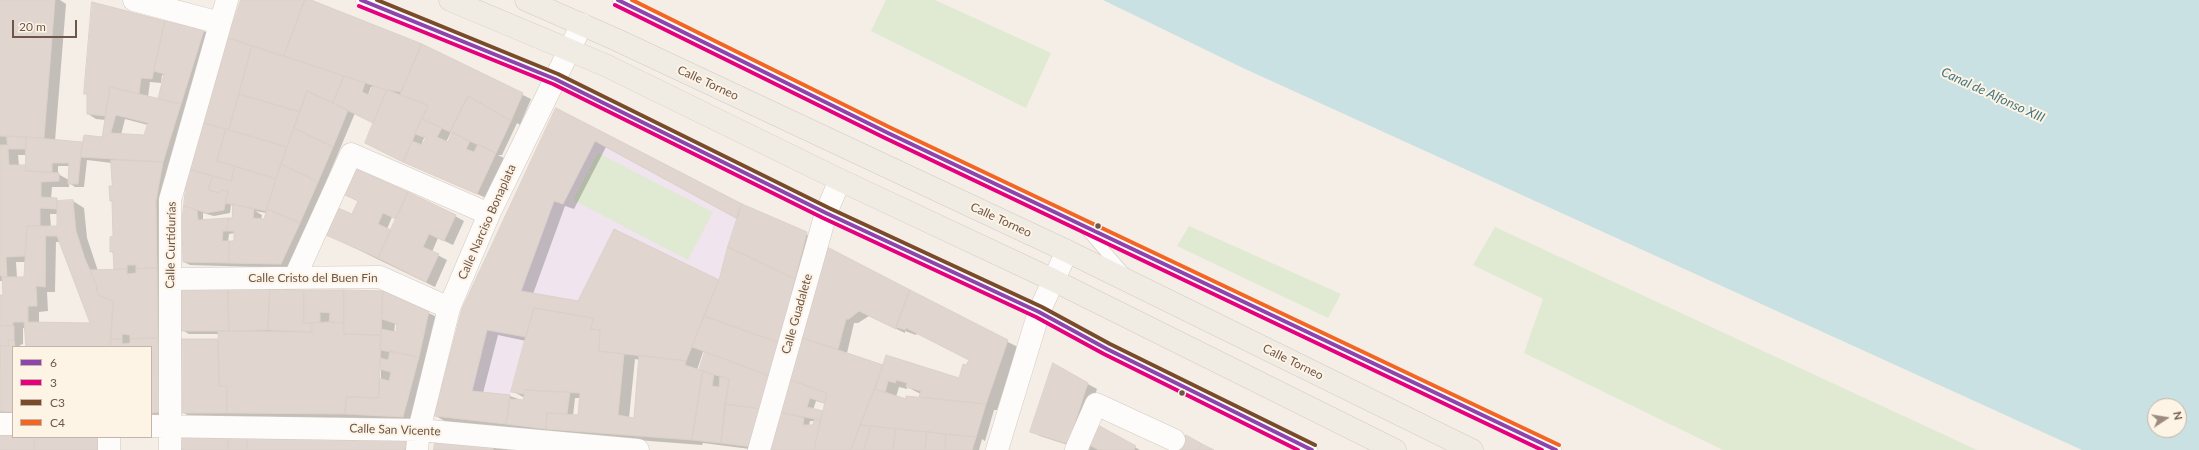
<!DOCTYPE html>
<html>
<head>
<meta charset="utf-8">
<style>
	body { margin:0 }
	#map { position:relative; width:2199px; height:450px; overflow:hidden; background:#f4eee6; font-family:Lato,sans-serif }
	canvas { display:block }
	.legend { position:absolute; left:12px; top:346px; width:140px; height:92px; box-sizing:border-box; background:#fdf4e6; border:1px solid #c4b5a8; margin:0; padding:5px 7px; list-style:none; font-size:12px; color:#6e564a }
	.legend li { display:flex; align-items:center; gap:8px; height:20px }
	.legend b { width:20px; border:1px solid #c4b5a8 }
	.north { position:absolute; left:2147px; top:398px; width:40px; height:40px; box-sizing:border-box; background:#fdf4e6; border:1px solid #c4b5a8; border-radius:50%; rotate:78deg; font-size:11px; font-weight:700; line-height:16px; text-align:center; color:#6e564a }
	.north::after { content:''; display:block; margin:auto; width:14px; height:18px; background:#9d8b81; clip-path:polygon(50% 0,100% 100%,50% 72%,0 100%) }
	.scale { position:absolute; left:12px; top:20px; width:65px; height:18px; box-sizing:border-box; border:2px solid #6e564a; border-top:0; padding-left:5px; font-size:12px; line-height:14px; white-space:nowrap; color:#6e564a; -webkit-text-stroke:3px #fdf4e6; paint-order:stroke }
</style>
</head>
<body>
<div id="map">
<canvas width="2199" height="450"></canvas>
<ul class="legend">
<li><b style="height:5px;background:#8e44ad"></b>6</li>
<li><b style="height:5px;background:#e5007d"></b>3</li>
<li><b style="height:5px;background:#7a4b2a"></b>C3</li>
<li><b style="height:5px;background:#f26522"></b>C4</li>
</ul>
<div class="north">N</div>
<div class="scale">20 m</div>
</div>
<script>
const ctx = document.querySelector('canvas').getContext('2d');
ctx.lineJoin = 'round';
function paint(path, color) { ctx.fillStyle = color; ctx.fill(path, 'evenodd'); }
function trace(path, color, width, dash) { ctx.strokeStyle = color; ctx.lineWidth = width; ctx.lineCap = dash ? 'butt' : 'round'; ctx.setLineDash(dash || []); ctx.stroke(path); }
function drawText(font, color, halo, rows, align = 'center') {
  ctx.font = font + ' Lato,sans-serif'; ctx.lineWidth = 4; ctx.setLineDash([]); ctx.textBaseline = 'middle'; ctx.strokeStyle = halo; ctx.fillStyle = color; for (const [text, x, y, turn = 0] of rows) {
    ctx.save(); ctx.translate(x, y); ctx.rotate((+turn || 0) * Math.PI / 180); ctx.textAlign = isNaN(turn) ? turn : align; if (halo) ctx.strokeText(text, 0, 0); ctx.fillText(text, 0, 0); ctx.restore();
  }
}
const education = new Path2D(`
	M556,108l186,96 -23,76 -33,81 -47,-6 -105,-47 -23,84 -5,32 -72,-8z`);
const green = new Path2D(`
	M886,0h49l116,53 -25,55 -155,-77z
	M598,153l115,59 -25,48 -115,-60z
	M1189,226l152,68 -13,24 -151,-72z
	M1495,227l482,223h-254l-199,-97 19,-54 -70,-34z`);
const water = new Path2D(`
	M1103,0h1096v450h-117l-839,-382zM2155,406h24v24h-24z`);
const shadow = new Path2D(`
	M0,0h60l6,4 -11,137 28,3 20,-6 3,-18 -10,-1 -8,-5v-19l-3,-2 8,-90 111,28 8,5 -40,131 -4,250h-17v-70h-124l-1,-19h-3v16l-3,1v2h-7v67l-13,2v-120h4l-1,-15h-3zM162,75l3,1 -6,24 -11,-3 2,-15 11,1zM125,119l23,6 -3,11 -24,-1zM18,155h9v11h-8zM87,160l25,3 1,23 -2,14 2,2 1,34 -3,1v15l3,1 1,18h-17l-11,-33 -3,-30 -11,-7 -11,1 -11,-3 1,-12h17v-4l6,4h9zM58,166h12l-1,14 -11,-6zM50,214h8v13h-7zM56,242h4l31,82 -52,-1v-11l9,-1 -1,-19h8zM16,262h10l-1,16h-8z
	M243,0h65l113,44 110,55 -11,26 -3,-2 -15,32h-4l6,3 -18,40 -120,-55 8,-21 -19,-9 -65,155 -100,-3 -6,-3 -1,-42 6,-50zM371,87h2l-3,9 -2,-1zM452,130h2l-6,13 -2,-1zM424,138l2,1 -3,8 -2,-1zM231,205l3,1 -2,14 -29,1v-8l11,3 16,-3zM255,211l12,2 -2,7h-4l1,-5zM235,233v9h-7l1,-8z
	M557,110l185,95 73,33 -57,212 -55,-7 -1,2 -144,-11 -5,-2 -107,-10 -10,-6zM606,147l133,72 -20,62 -141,21 -45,-8 32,-88 9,3zM498,335l28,6 -14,50 13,7 -1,3 -14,-5 -27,-3zM703,352l3,1 -6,18 -3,-1zM635,359l5,1 -5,59 -6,-1zM575,398h5l-1,18h-6z
	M346,195l109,21 9,5 -11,24 -15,-7 -6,14 15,8 -12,27 -99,-48 17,-24 6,-14zM392,217l5,2 -6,12 -4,-2z
	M823,250l195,97 -21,63h-3l-9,31 -3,-2 -3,11h-164l5,-22h-2l-5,22h-43zM869,316l36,17v-2l11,4 1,-2 53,27 -10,20 -77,-14 -36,-13 7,-30h4zM899,387l8,2v-2l14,7v2l4,3 -19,2 -10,-4zM816,401l10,3 -3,8 -10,-2zM810,421h5l-2,5h-4z
	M383,292l54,25 -25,104 -220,-3 -8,-5 34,-73 1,1v-7h-30l-7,-4zM395,324l3,2 -2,7h-2zM379,364h2v16h-2z
	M1053,365l44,24 -20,59 -37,-12 -9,-5z
	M1096,426l44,24h-51z
	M406,441l10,6v3h-233z
	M436,442l79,8h-80z`);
const building = new Path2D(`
	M0,0h55l-11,138 -44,-2z
	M241,0h64l-21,56 -56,-18z
	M305,0h6l111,44 -21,48 -14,-2 -103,-34z
	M92,2l73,19 -13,58 -11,-1 -2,16 -29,-7 -5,29 -18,-2v-20h-3z
	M165,21l39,9 -23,74 -23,-5 6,-25 -10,-3z
	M228,38l24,8 -23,84 -26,-7z
	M422,44l101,49 -12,28 -43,-25 -18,36 -28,-13 6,-14 -28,-10z
	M252,46l92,30 -11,27 -26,-12 -7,21 -61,-18z
	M344,76l21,7 -3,9 7,3 4,-9 14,4 -14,33 -40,-20z
	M110,87l71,17 -18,58 -83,-5 4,-22 18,2zM116,115l32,8 -4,12 -33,-2z
	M387,90l41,15 -25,57 -38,-19z
	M307,91l41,19 -15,37 -39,-19z
	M239,94l61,18 -13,35 -58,-17z
	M468,96l43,25 -15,32 -46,-21z
	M556,108l186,96 -6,14 -141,-77 -32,63 -9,-3 -33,90 57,10 36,-72 105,51 -33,81 -87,-10 1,-21 -9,-1 2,-11 -59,-10 -8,29 -39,-7 -15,61 38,4 -4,29 -72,-8 28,-107z
	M422,119l20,9 -5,9 11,5 4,-10 18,9 -4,8 8,3 4,-8 18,9 -19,41 -74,-32 9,-21 10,4 4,-7 -11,-4z
	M203,123l23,6 -9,32 18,5 -4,15 -43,-12z
	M294,128l39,19 -15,35 -37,-18z
	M226,129l61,18 -11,32 -59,-18z
	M7,136l19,1v12h-18l1,16h17v6l33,2v8l-18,1v15l16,1v11l-17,-1v18h-13l-2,30 -19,1 1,20h-5l-2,-2v-130h7z
	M26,137l56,5 -4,42h-10l1,-21h-17v9l-26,-1z
	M111,160l52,2 -7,39 1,67 -21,1v-4h-9v4h-13l-1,-18 -3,1v-15l3,-1 -1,-35h-2l-1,-15h3z
	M281,164l37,18 -18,41 -33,-14z
	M235,166l41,13 -10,32 -41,-8 3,-12 -7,-1 -2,3 -11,-3 5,-14 18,5z
	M188,169l25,7 -5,14 11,3 2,-3 7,1 -4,19 -17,3 -23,-7z
	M356,169l52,23 -12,27 -13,-6 -5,11 13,6 -13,28 -52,-23 12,-27 14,6 6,-13 -13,-6z
	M408,192l48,23 -12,26 -15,-7 -6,13 16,7 -13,28 -48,-24z
	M73,200l3,31 9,28 11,25 2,11 15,6 -3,46h-84l-2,-25h-11v4h-13v-31h3l-1,-18h22l3,-51h30v-25zM46,236h11l33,87 -62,-1v-16h9l-1,-20 9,1z
	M233,204l21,5 -1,9 11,1 3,-10 33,14 -19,41 -52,-1v-22h5v-10h-7l1,-13h4z
	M742,204l65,28 -12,47 -67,-32z
	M184,206l13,4 1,10 30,-2 -1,13h-4l-1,10h7v22l-46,-1 -1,-42z
	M728,247l67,32 -15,64 -76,-27 15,-36z
	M827,247l83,43 -14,39 -37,-18 -10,8h-3l-8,30 -39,-12z
	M157,268l1,70 -28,1v-4l-8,-1v5h-11l2,-38 -15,-6 -1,-8 -7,-17 37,-1v5l9,-1v-4z
	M228,287l1,44h-48v-43z
	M228,287l42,2 -2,41 -39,1z
	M270,289l34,1v33h8v9l-44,-2z
	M304,290h40v33l-15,-1 1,-9 -10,-1v11h-16z
	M344,290l39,1 -2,44 -37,-1z
	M910,290l98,50 -22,64 -67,-7 2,-6 -15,-4 1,-4 -11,-3v3l-8,-2 -3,12 -10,-4 11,-34 73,23 4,-14 3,1 3,-5 -63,-32 -1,2 -9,-3z
	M383,291l46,20 -10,46 -39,-7 1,-21 15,3 1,-8 -15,-5z
	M534,308l59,10 -2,11 9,1 -1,21 25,3 -6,61 16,3 5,-63 47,6 -1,4 18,6 -11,69 -146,-11 1,-16 31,2 2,-22 -55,-3 -1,4 -13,-2z
	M704,316l76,27 -10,33 -78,-29z
	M329,322l15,1v11l37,1 -2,63 -33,-1 -1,17 -118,-1v-27h-8l-1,-55 94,1v-9z
	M0,326h14v14h-6l1,6h-9v23z
	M799,337l84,28 -32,85h-37l13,-57 -39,-14z
	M158,338l2,74 -9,1v-66h-41l1,-8h11v5l8,-1v-4z
	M182,339h36l1,47h8v27h-44z
	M8,340h6l1,7h-2v65l-13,-1v-65h9z
	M390,351l29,6 -16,60 -58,-3 1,-17 33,1v-20l10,3 2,-9 -12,-3 1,-11 8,2z
	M705,352l65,24 -9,33 -36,-5 4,-25 -30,-9z
	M1053,363l35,20 -20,61 -38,-12z
	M703,371l11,3 -2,12 7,1 1,-11 9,3 -8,64 -29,-3z
	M788,379l39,14 -2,10 -15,-5 -3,9 16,4 -3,9 -41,-8z
	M875,389l31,10v-3l80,8 -10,33 -116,-12z
	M525,390l45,2 -3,22 -20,-1 -1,16 -40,-5 4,-25 13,1z
	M725,404l36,5 -9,38 -31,-4z
	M779,412l25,6 -1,7h10l1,-6 6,1 -6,30h-45z
	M1096,424l40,22 -2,4h-35l-10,-5z
	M860,425l11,1 -7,24h-13z
	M871,426l25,3 -3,21h-29z
	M896,429l31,3 -2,18h-32z
	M0,432l13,1v4h22l-1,13h-34z
	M927,432l19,2 -1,16h-20z
	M946,434l30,3 -4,13h-27z
	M183,435h46l-1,15h-46z
	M229,435h19l-1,15h-19z
	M248,435l158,5 -1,10h-158z
	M1186,435l16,9 -4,6h-20z
	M35,437h63v13h-64z
	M435,441l58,6v3h-59z
	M1202,444l12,6h-16z`);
const service = new Path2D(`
	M361,0l194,79 271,134 213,99 68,37 205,101
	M618,0l270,133 668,317
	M1085,228l39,45`);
const minor = new Path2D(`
	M134,0l86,23
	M295,277l56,-123 138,60
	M170,279l210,-2 69,31
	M0,424h13
	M151,426l268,4 219,20
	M109,450v-13
	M170,450v-250l57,-200
	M417,450l2,-20 30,-122 40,-94 93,-190
	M759,450l67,-237 14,-33
	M997,450l42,-138 28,-61
	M1076,450l20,-46 78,36`);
const primary = new Path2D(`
	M450,0l155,65 235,115 213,100 342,170
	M526,0l91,40 450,211 405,199`);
const bus1 = new Path2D(`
	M361,0l194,79 271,134 213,99 68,37 205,101
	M618,0l270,133 668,317`);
const bus2 = new Path2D(`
	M615,5l270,133 657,312
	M359,6l194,78 270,134 213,99 68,37 194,96`);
const bus3 = new Path2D(`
	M377,0l181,74 271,134 213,99 68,37 205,101`);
const bus4 = new Path2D(`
	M632,0l259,128 668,317`);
const markers = [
	[1098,226,3.5,"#6e564a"],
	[1182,393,3.5,"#6e564a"]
];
const streetNames = [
	["Calle Torneo",708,83,25],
	["Calle Torneo",1001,220,25],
	["Calle Narciso Bonaplata",487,222,-66],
	["Calle Curtidurías",171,245,-89],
	["Calle Cristo del Buen Fin",313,278],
	["Calle Guadalete",797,314,-74],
	["Calle Torneo",1293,362,26],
	["Calle San Vicente",395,430,2]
];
const waterNames = [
	["Canal de Alfonso XIII",1993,95,25]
];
paint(education, '#f0e5ee');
paint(green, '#e0e9d2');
paint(water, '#c9e1e2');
paint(shadow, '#0003');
paint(building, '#e0d6cf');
trace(building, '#dcd1c9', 1);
trace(service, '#d2c9c2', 12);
trace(minor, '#d2c9c2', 23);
trace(primary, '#d3cac4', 23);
trace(service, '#fdfcfb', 11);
trace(minor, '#fdfcfb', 22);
trace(primary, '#f0ebe3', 22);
trace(bus1, '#8e44ad', 4);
trace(bus2, '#e5007d', 4);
trace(bus3, '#7a4b2a', 4);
trace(bus4, '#f26522', 4);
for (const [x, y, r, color] of markers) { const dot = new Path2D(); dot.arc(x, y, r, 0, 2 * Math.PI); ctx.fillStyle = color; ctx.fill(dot); trace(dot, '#fdf4e6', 1.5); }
drawText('12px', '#6e564a', '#fdf4e6', streetNames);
drawText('italic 13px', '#477780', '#fdf4e6', waterNames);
</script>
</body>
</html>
